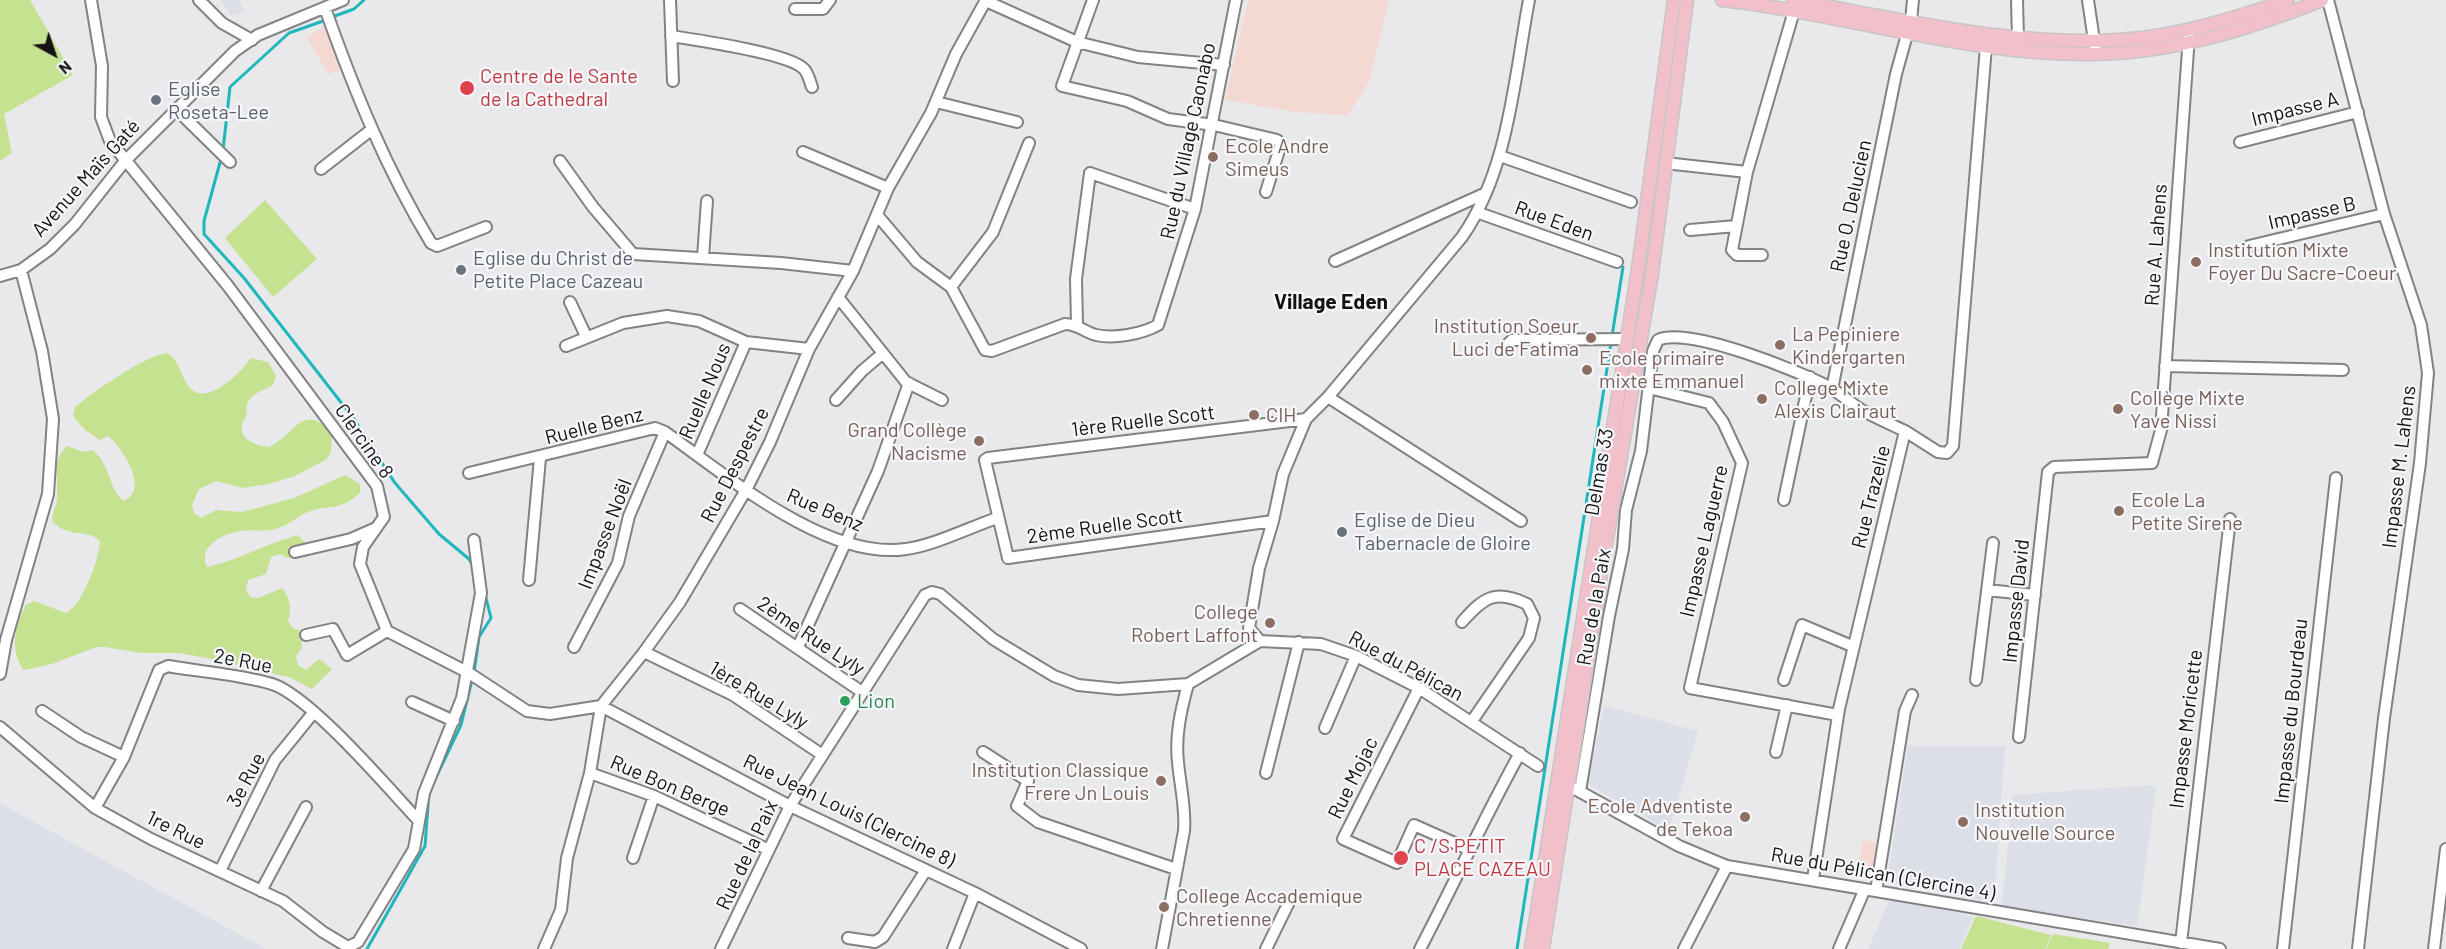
<!DOCTYPE html>
<html>
<head>
<meta charset="utf-8">
<style>
	body { margin:0 }
	#map { position:relative; width:2446px; height:949px; overflow:hidden; background:#e9e9ec; font-family:Barlow,sans-serif }
	canvas { display:block }
	.north { position:absolute; left:24px; top:24px; width:60px; height:60px; -webkit-text-stroke:4px #f6f7fa; paint-order:stroke; rotate:140deg; font-size:16px; font-weight:700; line-height:24px; text-align:center; color:#131314 }
	.north::after { content:''; display:block; margin:auto; width:21px; height:27px; background:#131314; clip-path:polygon(50% 0,100% 100%,50% 72%,0 100%) }
</style>
</head>
<body>
<div id="map">
<canvas width="2446" height="949"></canvas>
<div class="north">N</div>
</div>
<script>
const ctx = document.querySelector('canvas').getContext('2d');
ctx.lineJoin = 'round';
function paint(path, color) { ctx.fillStyle = color; ctx.fill(path, 'evenodd'); }
function trace(path, color, width, dash) { ctx.strokeStyle = color; ctx.lineWidth = width; ctx.lineCap = dash ? 'butt' : 'round'; ctx.setLineDash(dash || []); ctx.stroke(path); }
function drawText(font, color, halo, rows, align = 'center') {
  ctx.font = font + ' Barlow,sans-serif'; ctx.lineWidth = 4.5; ctx.setLineDash([]); ctx.textBaseline = 'middle'; ctx.strokeStyle = halo; ctx.fillStyle = color; for (const [text, x, y, turn = 0] of rows) {
    ctx.save(); ctx.translate(x, y); ctx.rotate((+turn || 0) * Math.PI / 180); ctx.textAlign = isNaN(turn) ? turn : align; if (halo) ctx.strokeText(text, 0, 0); ctx.fillText(text, 0, 0); ctx.restore();
  }
}
const commercial = new Path2D(`
	M1248,0h141l-20,82 -21,33 -53,-3 -70,-12z
	M325,26l20,40 -16,9 -23,-38z
	M1863,840l15,3 -5,27 -15,-3z`);
const built = new Path2D(`
	M221,0h18l5,12 -13,4z
	M1604,706l94,25 -29,100 -81,-47z
	M1908,746h97l-11,157 -107,-21z
	M2150,785l6,2 -19,139 -135,-20 11,-111z
	M0,803l3,2 263,144h-266z
	M1891,897l82,20 -14,32h-91z`);
const green = new Path2D(`
	M0,0h30l43,75 -69,39 8,39 -12,8z
	M265,200l52,59 -44,38 -48,-59z
	M167,353c14,8 13,24 23,35 18,19 51,-16 61,-30l17,4 8,14 -3,9c-14,8 -29,10 -26,29 -14,20 2,31 21,33 29,-12 31,-45 64,-16l-1,20 -4,8 -32,17 -26,8 -27,4 -26,-7 -17,8 -7,16 2,8 7,5 15,-8 26,2 52,-14 51,-23 15,9v9c-24,20 -28,10 -52,19 -12,5 -18,13 -33,17 -11,3 -22,0 -33,2 -19,2 -45,15 -35,36 32,-7 60,-24 91,-32l12,13 -3,9 -19,1 -8,-4 -9,3 -5,17 -18,6 -2,9 4,8 8,1 24,-10c8,11 10,20 6,33l5,7 8,3 1,17 -6,8 2,9 8,5 13,-11 13,10 -20,20 -23,-12 -83,-19 -27,-5h-38l-36,-6h-9l-44,17 -28,6c-15,-18 -9,-46 2,-65l8,-4 32,12c17,-9 33,-53 34,-72 -13,-13 -32,-2 -48,-20 0,-9 5,-15 5,-24 2,-19 -6,-37 10,-51l16,6 9,-2c19,13 15,38 32,51 26,-12 -1,-52 -16,-65l-8,4 -15,-10 -12,-14 2,-9c18,-15 71,-52 92,-54z
	M1976,916l75,19 -6,14h-84z
	M2053,934l57,9 -2,6h-62z`);
const stream = new Path2D(`
	M332,17l22,-8 10,-9
	M223,150l7,-63 59,-54 37,-13
	M221,159l-17,62v13l40,44 110,141 41,64 44,51 30,25 4,7
	M1612,336l11,-69
	M474,673l5,-36 12,-19 -6,-24
	M367,949l58,-103 4,-54 32,-67 11,-45
	M1517,949l94,-606`);
const minor = new Path2D(`
	M91,0l11,66 -1,51 9,24 118,145 149,200 7,31 -21,30 -3,17 27,67 82,42 58,38 23,3 51,-8 189,100 185,87 106,56
	M199,0l23,23 30,17
	M670,0l3,81
	M1093,0l-31,86 65,15 41,18 46,6 63,15 4,4 -15,48
	M2017,0l1,38
	M2088,0l8,54
	M2328,0l56,214 37,111 7,48 -8,90 -36,255 -26,231
	M986,1l91,41 61,15 86,8
	M325,8c29,82 61,161 106,235l6,3 49,-19
	M795,9h28l7,-9
	M1911,21l2,-21
	M671,36c25,4 118,17 133,33 4,4 6,13 8,18
	M936,102l81,20
	M176,109l54,53
	M2240,142l118,-30
	M803,152l85,36
	M1500,156l131,46
	M560,161l33,46 40,47 148,9 72,8
	M1665,163l82,9 47,-161
	M321,169l50,-39
	M1747,172l-15,78 5,5h25
	M1479,213l138,49
	M878,216l39,46 34,25 34,63 7,1 73,-27c13,0 19,8 31,11 18,4 46,-1 62,-10l37,-116 41,-209
	M1690,230l46,-4
	M2249,246l135,-32
	M703,257l4,-56
	M1335,261l151,-68
	M0,276l21,-6 29,-21 25,-25 50,-63 110,-110 23,-16 85,-35
	M951,287l42,-55 36,-89
	M838,297l68,85 36,18
	M570,302l16,34
	M1077,324l-1,-45 14,-106 105,36
	M566,346l57,-23 44,-7 32,5 47,21 63,7
	M1502,350l10,-10 114,-1
	M2165,366l178,4
	M1649,388l60,15 14,19 19,41 -52,225 148,27
	M1832,389l64,-315 12,-43
	M1328,397l193,124
	M836,400l26,-29 20,-17
	M697,455l49,-113
	M469,473l186,-45 10,4c61,43 162,129 241,117 26,-3 65,-22 91,-31
	M1784,500l26,-123
	M1273,521l-265,37 -23,-98 3,-2 318,-39
	M295,552l56,-13 25,-11
	M529,580l11,-122
	M1987,590l48,5
	M740,609l122,83
	M1462,622c22,-25 33,-33 65,-18l7,14 -5,20 -57,83
	M306,635l27,-6 14,26 40,-24
	M1260,641l-11,-13 10,-60 14,-47 10,-47 23,-55 22,-22 134,-160c47,-68 52,-158 67,-237
	M574,647l44,-84 11,-47 36,-84
	M798,647l80,-176 31,-88
	M644,652l89,43 88,59
	M0,674l6,-34 42,-146 5,-75 -11,-68 -21,-81
	M1784,680l18,-55 50,21
	M1976,680l17,-137
	M1419,688l-76,151 54,24 17,-38 54,24
	M412,702l42,19
	M42,711l39,26 43,20
	M0,727l95,81 56,31 132,62 40,31 25,15 10,-5 56,-93 10,-56 38,-95 19,-105 -7,-53
	M1325,728l31,-72
	M2019,737l29,-265 6,-5 98,-4 9,-33 28,-394
	M983,752l45,29 -11,25 21,16 138,47
	M1776,752l11,-47
	M590,773l64,23 113,53
	M1266,773l33,-131
	M1575,789l104,57 48,20 493,83
	M1580,791l29,-175 14,-67 3,-39 15,-59 12,-100 5,-11c30,-14 141,31 171,47 11,6 20,15 31,22 14,8 30,15 45,22
	M95,808l29,-51 35,-87 9,-4c33,6 71,8 104,18 38,12 116,104 147,137
	M633,858l21,-62
	M220,871l55,-111 39,-48
	M1813,879l26,-170 66,-278 33,21 9,1 6,-7 33,-399
	M261,891l45,-84
	M1876,891l29,-180 7,-16
	M848,938l27,4 8,-5 43,-67
	M2181,943l49,-424
	M544,949l17,-39 6,-52 23,-85 11,-67 43,-54 36,-50 66,-112 24,-48 39,-93 44,-78 35,-83 43,-75 25,-59 30,-54
	M721,949l69,-143 135,-211 7,-3 8,2 53,45 61,37 24,9 40,4 70,-5 72,-43 61,3 35,12 63,32 119,78
	M953,949l22,-56
	M1162,949l22,-118c2,-23 -4,-46 -6,-69 -3,-27 3,-52 10,-78
	M1266,949l24,-49
	M1420,949c34,-65 64,-131 100,-196
	M1684,949l43,-83
	M1839,949l25,-58
	M2283,949l53,-471
	M2434,949l12,-100`);
const major = new Path2D(`
	M1722,0c124,14 246,56 372,54 79,-1 155,-25 228,-54
	M1793,0c112,20 225,49 339,39 52,-5 105,-21 155,-39
	M1531,949l107,-680 36,-269
	M1543,949l59,-382 50,-293 35,-274`);
const markers = [
	[467,88,8,"#e0444e"],
	[156,100,6,"#6b7280"],
	[1213,157,6,"#8d6e63"],
	[2196,262,6,"#8d6e63"],
	[461,270,6,"#6b7280"],
	[1591,338,6,"#8d6e63"],
	[1780,345,6,"#8d6e63"],
	[1587,370,6,"#8d6e63"],
	[1762,399,6,"#8d6e63"],
	[2118,409,6,"#8d6e63"],
	[1254,415,6,"#8d6e63"],
	[979,441,6,"#8d6e63"],
	[2119,511,6,"#8d6e63"],
	[1342,532,6,"#6b7280"],
	[1270,623,6,"#8d6e63"],
	[845,701,6,"#2e9e5b"],
	[1161,781,6,"#8d6e63"],
	[1745,817,6,"#8d6e63"],
	[1963,822,6,"#8d6e63"],
	[1401,858,8,"#e0444e"],
	[1164,907,6,"#8d6e63"]
];
const healthNames = [
	["Centre de le Sante",480,76],
	["de la Cathedral",480,99],
	["C /S PETIT",1414,846],
	["PLACE CAZEAU",1414,869]
];
const worshipNames = [
	["Eglise",168,89],
	["Roseta-Lee",168,112],
	["Eglise du Christ de",473,258],
	["Petite Place Cazeau",473,281],
	["Eglise de Dieu",1354,520],
	["Tabernacle de Gloire",1354,543]
];
const streetNames = [
	["Impasse A",2295,109,-14],
	["Rue du Village Caonabo",1188,141,-78],
	["Avenue Maïs Gaté",86,178,-48],
	["Rue O. Delucien",1851,206,-78],
	["Impasse B",2312,213,-13],
	["Rue Eden",1554,221,20],
	["Rue A. Lahens",2156,245,-86],
	["Ruelle Nous",705,391,-67],
	["1ère Ruelle Scott",1143,421,-7],
	["Ruelle Benz",594,426,-14],
	["Clercine 8",364,441,55],
	["Rue Despestre",735,465,-63],
	["Impasse M. Lahens",2399,467,-83],
	["Delmas 33",1599,472,-80],
	["Rue Trazelie",1871,497,-76],
	["Rue Benz",825,510,23],
	["2ème Ruelle Scott",1105,526,-8],
	["Impasse Noël",605,534,-69],
	["Impasse Laguerre",1704,541,-77],
	["Impasse David",2016,601,-84],
	["Rue de la Paix",1594,607,-80],
	["2ème Rue Lyly",811,636,34],
	["2e Rue",243,661,11],
	["Rue du Pélican",1406,666,28],
	["1ère Rue Lyly",759,695,31],
	["Impasse du Bourdeau",2291,711,-84],
	["Impasse Moricette",2186,729,-83],
	["Rue Mojac",1353,778,-64],
	["3e Rue",246,780,-62],
	["Rue Bon Berge",670,786,23],
	["Rue Jean Louis (Clercine 8)",849,811,26],
	["1re Rue",176,830,26],
	["Rue de la Paix",747,855,-65],
	["Rue du Pélican (Clercine 4)",1883,874,10]
];
const educationNames = [
	["Ecole Andre",1225,146],
	["Simeus",1225,169],
	["Institution Mixte",2208,250],
	["Foyer Du Sacre-Coeur",2208,273],
	["Institution Soeur",1579,326,"right"],
	["Luci de Fatima",1579,349,"right"],
	["La Pepiniere",1792,334],
	["Kindergarten",1792,357],
	["Ecole primaire",1599,358],
	["mixte Emmanuel",1599,381],
	["College Mixte",1774,388],
	["Alexis Clairaut",1774,411],
	["Collège Mixte",2130,398],
	["Yave Nissi",2130,421],
	["CIH",1266,415],
	["Grand Collège",967,430,"right"],
	["Nacisme",967,453,"right"],
	["Ecole La",2131,500],
	["Petite Sirene",2131,523],
	["College",1258,612,"right"],
	["Robert Laffont",1258,635,"right"],
	["Institution Classique",1149,770,"right"],
	["Frere Jn Louis",1149,793,"right"],
	["Ecole Adventiste",1733,806,"right"],
	["de Tekoa",1733,829,"right"],
	["Institution",1975,810],
	["Nouvelle Source",1975,833],
	["College Accademique",1176,896],
	["Chretienne",1176,919]
];
const leisureNames = [
	["Lion",857,701]
];
const neighbourhoodNames = [
	["Village Eden",1331,302]
];
paint(commercial, '#f3d9d2');
paint(built, '#dcdee8');
paint(green, '#c5e290');
trace(stream, '#1db7bc', 3);
trace(minor, '#818284', 14);
trace(major, '#c6c6c7', 15);
trace(minor, '#fff', 10);
trace(major, '#f2c0cb', 12);
for (const [x, y, r, color] of markers) { const dot = new Path2D(); dot.arc(x, y, r, 0, 2 * Math.PI); ctx.fillStyle = color; ctx.fill(dot); trace(dot, '#f6f7fa', 2); }
drawText('20px', '#be3a42', '#f6f7fa', healthNames, 'left');
drawText('20px', '#5b616d', '#f6f7fa', worshipNames, 'left');
drawText('20px', '#131314', '#f6f7fa', streetNames);
drawText('20px', '#785e54', '#f6f7fa', educationNames, 'left');
drawText('20px', '#27864d', '#f6f7fa', leisureNames, 'left');
drawText('bold 21px', '#131314', '#f6f7fa', neighbourhoodNames);
</script>
</body>
</html>
